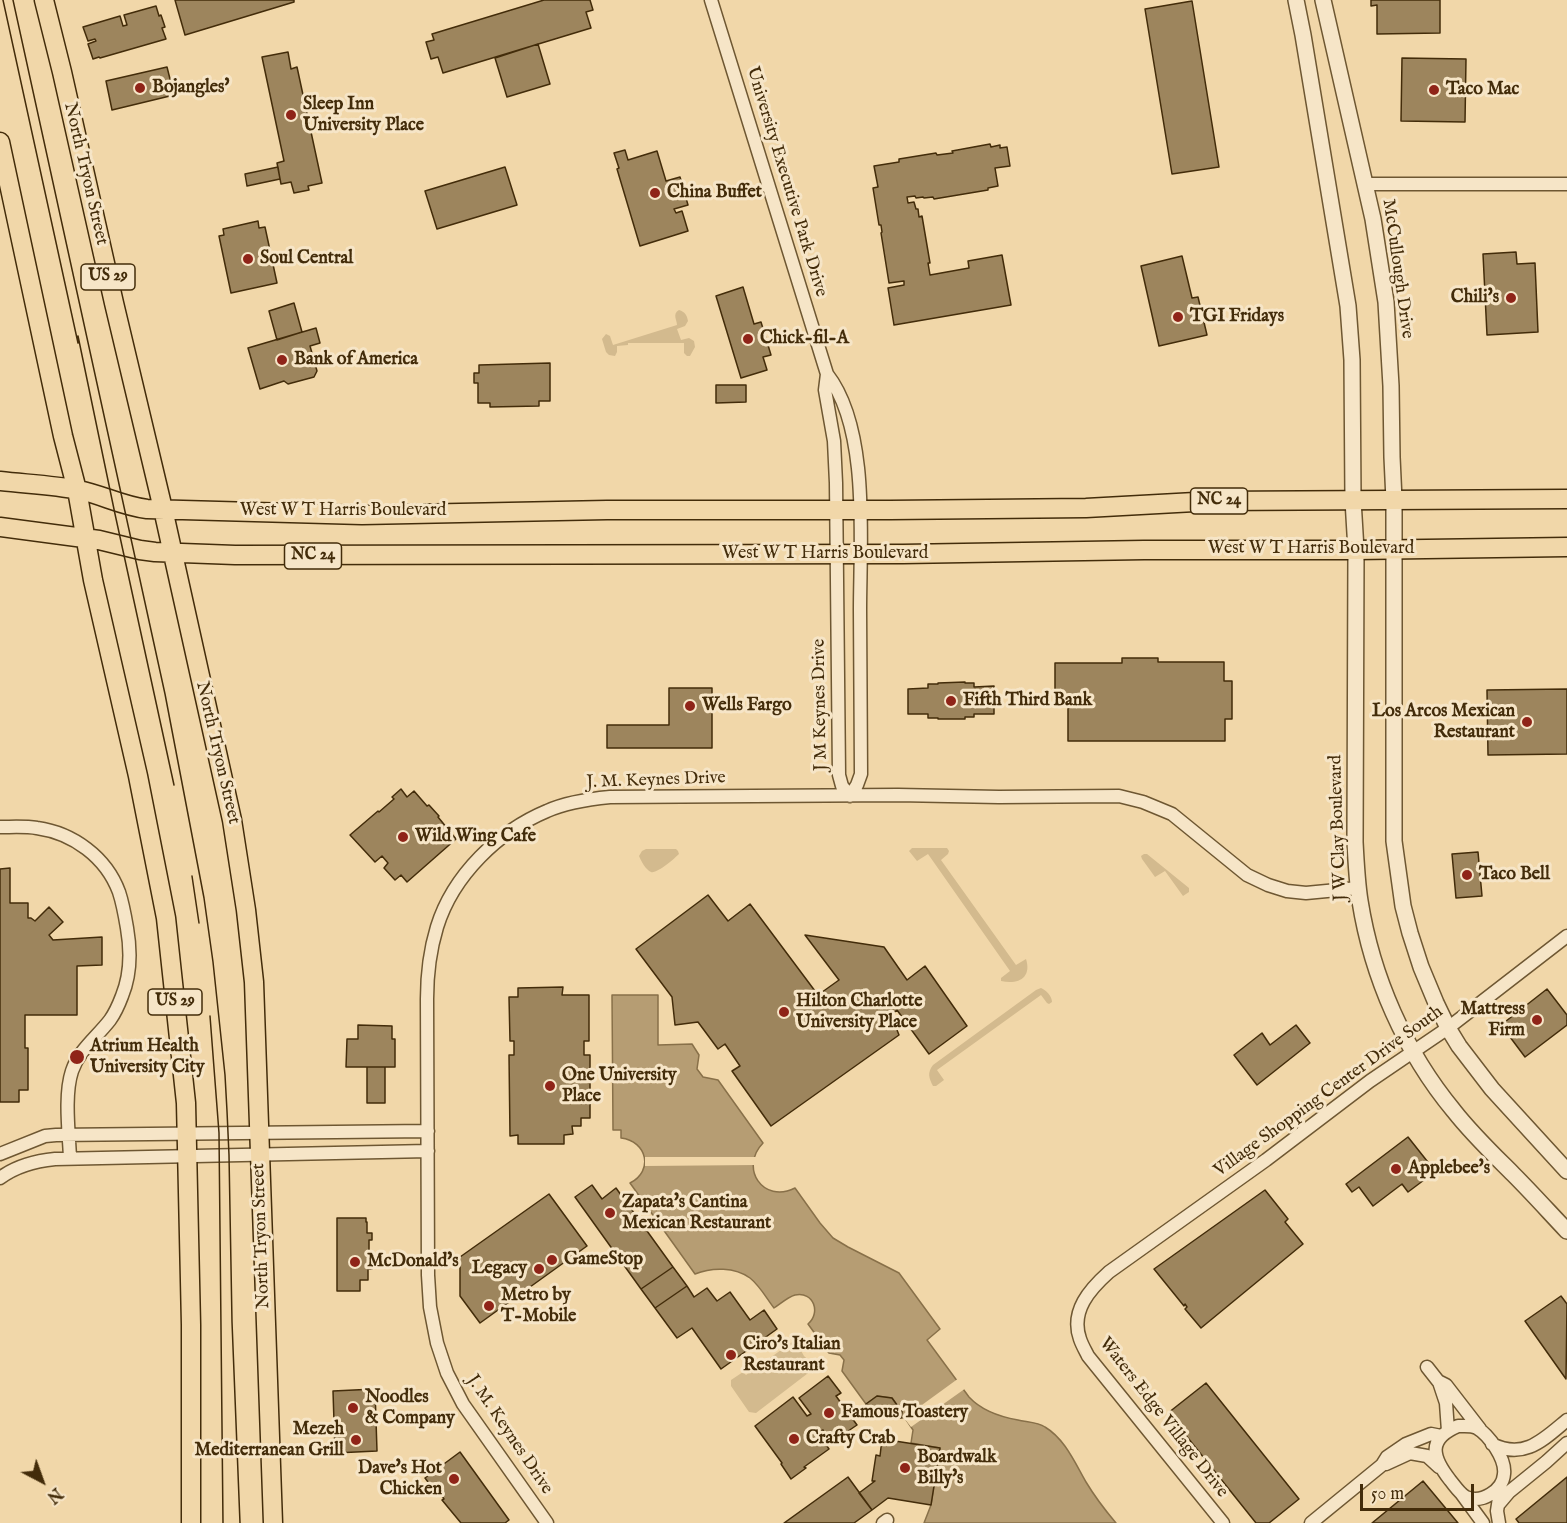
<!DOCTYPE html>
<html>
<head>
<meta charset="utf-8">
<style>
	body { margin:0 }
	#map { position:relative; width:1567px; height:1523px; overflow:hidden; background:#f1d7a9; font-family:"IM FELL English",serif }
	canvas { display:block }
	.north { position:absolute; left:12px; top:1451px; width:60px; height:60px; -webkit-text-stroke:4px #f6e5c7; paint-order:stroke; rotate:139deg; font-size:16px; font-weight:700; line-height:24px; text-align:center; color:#432c0a }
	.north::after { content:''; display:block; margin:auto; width:21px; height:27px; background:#432c0a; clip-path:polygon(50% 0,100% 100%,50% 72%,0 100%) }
	.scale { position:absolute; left:1360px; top:1484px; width:114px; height:27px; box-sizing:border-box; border:3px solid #432c0a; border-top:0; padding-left:8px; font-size:18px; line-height:21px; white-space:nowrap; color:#432c0a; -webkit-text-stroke:4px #f6e5c7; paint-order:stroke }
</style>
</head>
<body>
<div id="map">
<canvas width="1567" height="1523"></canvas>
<div class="north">N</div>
<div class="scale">50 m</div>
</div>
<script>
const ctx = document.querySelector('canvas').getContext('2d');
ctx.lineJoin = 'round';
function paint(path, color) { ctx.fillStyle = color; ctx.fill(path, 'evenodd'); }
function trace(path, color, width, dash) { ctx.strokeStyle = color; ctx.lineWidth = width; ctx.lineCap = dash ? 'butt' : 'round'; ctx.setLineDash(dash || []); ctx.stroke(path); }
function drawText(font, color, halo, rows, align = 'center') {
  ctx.font = font + ' "IM FELL English",serif'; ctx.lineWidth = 6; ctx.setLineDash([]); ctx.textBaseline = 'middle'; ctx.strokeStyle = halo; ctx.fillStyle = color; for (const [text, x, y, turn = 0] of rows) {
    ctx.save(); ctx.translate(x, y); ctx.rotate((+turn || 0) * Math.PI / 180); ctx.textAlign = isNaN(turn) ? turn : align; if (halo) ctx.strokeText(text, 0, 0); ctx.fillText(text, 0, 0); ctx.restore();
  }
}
const green = new Path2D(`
	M679,310c6,2 8,5 9,11l-3,5 -8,3 4,11 8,-2 5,3 1,6 -5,9h-3l-3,-3v-10h-56v2l-11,1v6l-2,4 -6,-1 -3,-3 -4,-13 4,-5 4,2 3,9 64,-20c0,-5 -5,-11 2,-15z
	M912,848h35l2,3 -1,3 -7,6 75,105 10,-6c6,19 -8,26 -25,22v-3l9,-7 -82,-117 -11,7 -8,-10z
	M646,849h30l2,2 1,3c-4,4 -22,20 -28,18 -5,-2 -10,-11 -12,-16l3,-5z
	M1144,854h3l42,34v4l-6,4 -18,-25 -10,6 -13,-18 -1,-3z
	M1041,988c5,2 11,8 11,14l-3,2 -2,-1 -6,-8 -104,75 7,10 -8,6h-3c-4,-8 -6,-13 0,-21l103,-75z
	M795,1340l9,16 12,11 -60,46 -7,-1 -18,-26v-6l12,-8 3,3z`);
const water = new Path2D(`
	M612,995h46v50l34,-1 7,11 -2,14 6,8 15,3 45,63c-24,25 0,61 32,45l25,35 13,15 15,9 51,26 41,56 -13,11 42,57c12,13 32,20 49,23 9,2 20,2 27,7 20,12 30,36 41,55 9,15 19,28 30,41h-192l7,-18 9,-57 -29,-5 2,-13 -8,-12h-4l1,-6 -10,-14 -15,-2 -11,8 -24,-33 2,-11 -4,-5 -11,-2 -21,-29c13,-11 6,-33 -13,-29 -7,2 -15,9 -21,13 -7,-9 -14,-22 -24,-30 -15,-11 -38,-11 -55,-4l-65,-91c24,-12 17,-42 -9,-45v-8h-8z`);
const pier = new Path2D(`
	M645,1157h112l-1,8 -111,1z
	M959,1378l7,10 -55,39 -7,-9z`);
const building = new Path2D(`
	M175,0h119v2l-109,33z
	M544,0h46l3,10 -7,2 5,16 -148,45 -5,-16 -7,2 -5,-17 8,-2 -2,-6z
	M1371,0h69v33l-63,1v-29l-6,1z
	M1192,1l27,166 -47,7 -27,-165z
	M156,6l3,10 2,-1 4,12 -3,1 4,11 -66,19 -1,-1 -6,2 -5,-15 8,-3 -1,-2 -7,2 -5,-14 37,-11 3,10 4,-1 -3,-10z
	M538,44l12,40 -43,13 -12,-39z
	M288,52l3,17 6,-2 25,116 -14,3 1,4 -15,3 -3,-11 -10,2 -4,-21 7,-2 -22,-104z
	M1402,58l64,1 -1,63 -64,-1z
	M167,67l7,28 -62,15 -6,-29z
	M990,144l1,3 9,-2v3l7,-1 3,19 -15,2 3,18 -10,2v2l-54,9 -1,-2 -9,1 -1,-1 -7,1 -1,-2 -8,1 1,6 6,-1 2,7h2l1,8 3,-1 8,47h-2l2,12 39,-7 -1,-7 34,-6 9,50 -117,20 -6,-37 16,-3v-4l-15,2 -8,-50 1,-1 -1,-7h-2l-6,-37 5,-1 -4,-21 25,-4v-3l37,-6 1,2 16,-2 -1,-2z
	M625,150l3,10 29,-9 9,30 14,-4 8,28 -14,4 2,4 6,-2 6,20 -48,15 -23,-77 2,-1 -5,-15z
	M278,167l2,12 -33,7 -2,-12z
	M505,167l12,38 -80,24 -12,-38z
	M258,221l1,7 6,-1 12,56 -46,10 -12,-57 5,-1 -1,-6z
	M1516,252l1,12 18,-1 3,69 -51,3 -4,-81z
	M1182,256l10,42 6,-1 9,38 -48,11 -18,-80z
	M743,287l11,37 7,-2 10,33 -8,2 4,13 -26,8 -25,-82z
	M294,303l8,29 -25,8 -8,-29z
	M316,328l4,15 -10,3 7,25 -3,6 -26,7 -4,-3 -24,8 -12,-41z
	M550,363v38h-11v5l-49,1v-4h-12v-20h-4v-10h5v-8z
	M716,385h30v17l-30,1z
	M1122,658h36v4h66v19h8v38h-7v22h-157v-38h-13v-40h67z
	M965,682v1h9v4l20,-1v28h-20v3h-9v2h-27v-1h-10v-4h-20v-25l20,-1v-4h10v-1z
	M669,688h43v60h-105v-23h62z
	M1567,689v65l-79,1 -1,-65z
	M401,789l6,8 7,-6 13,15 2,-1 10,11 -1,1 18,22 -49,43 -6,-7 -6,5 -11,-12 4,-5 -6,-7 -7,6 -25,-27 28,-24 1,1 15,-13 -2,-2z
	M1478,852l4,44 -26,2 -4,-44z
	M10,868v35h18v15h3l4,3 14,-14 14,15 -14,13 4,5 49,-3v28l-25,1v49h-52v33h3v42h-9v12h-19v-233z
	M708,895l20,26 22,-17 68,91 21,-15 -34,-45 79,12 23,33 18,-14 42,60 -38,28 -32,-44 -6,5 8,20 -128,91 -39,-55 8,-5 -15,-22 -7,5 -20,-27 -23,3 -3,-28 -36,-48z
	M563,987l-1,8h27v46h-5v14h6v63h-9v8h-9l1,8 -9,1v9h-46v-9l-8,1 -1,-81h5v-14h-4l-1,-44h9v-9z
	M1547,989l20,26v10l-42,32 -24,-32z
	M358,1025l34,1v13h3v28h-49l1,-28h11z
	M1296,1025l14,18 -53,42 -23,-30 28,-22 8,12z
	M367,1067h18v36h-18z
	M1408,1137l23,29 -7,6 4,5 -20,15 -6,-8 -29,22 -14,-19 -7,5 -6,-8z
	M592,1185l10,14 14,-11 57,79 -32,22 -66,-92z
	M1265,1190l23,29 -3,3 18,22 -102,84 -16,-19 2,-2 -2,-3 -1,2 -30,-37z
	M549,1194l38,52 -107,77 -20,-27v-39z
	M337,1218h29v4h1v11h5v7h-3v14l3,-1v16h-4v11h-8v11h-23z
	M673,1267l14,19 -32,22 -14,-19z
	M687,1286l7,11 13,-9 10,13 13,-9 20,28 14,-10 13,19 -56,40 -29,-41 -15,10 -22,-30z
	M1561,1296l6,8 -1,75 -41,-58z
	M828,1376l13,17 -5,3 21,29 -25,17 -9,-12 -5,3 11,16 -25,18 2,1 -15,11 -10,-15 1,-1 -27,-37 38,-29 14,19 4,-2 -12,-16z
	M1206,1383l93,116 -30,24h-13l-88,-110z
	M375,1389l2,62 -42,2 -2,-62z
	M877,1396l15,2 10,14 -1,6 -28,-4 -7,-10z
	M882,1439l58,9 -9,57 -43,-7 -16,12 -13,-17 16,-12h-3l4,-26 4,1z
	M460,1452l49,68 -4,3h-44l-19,-23 2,-1 -4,-6 -2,2 -13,-17z
	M848,1477l24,33 -18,13h-70z
	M1567,1477v46h-48l-3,-4z
	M1423,1481l35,42h-86z`);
const minor = new Path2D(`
	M711,0l116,374c43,55 33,168 33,236 0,55 1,110 1,164l-4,11 -7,11
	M1364,184h203
	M827,374l-2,16 9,51 2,42 3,292 3,11 8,10
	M0,827c12,0 25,-1 37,1 36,5 69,29 82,64 4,12 6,24 8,36 4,23 4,46 -5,68 -3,8 -7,17 -12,24 -14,18 -31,30 -38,51 -8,24 -3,62 -2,87
	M0,1154l45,-18 11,-1 372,-4
	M0,1178c16,-12 35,-17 55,-19l373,-8
	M1427,1367l11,14 8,4 34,44
	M1439,1382l7,21 2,28
	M1458,1426c7,0 13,-1 19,2 12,7 29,31 27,46 -1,16 -22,30 -38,23 -6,-3 -11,-11 -16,-17 -18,-23 -23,-41 8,-54z
	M1492,1444c32,16 51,-4 75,-24
	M1386,1464l24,-11 17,3 12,11
	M1461,1493l22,30
	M1498,1505l11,-13 37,-30 21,-19
	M547,1523l-84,-119 -16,-31 -10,-30 -7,-36 -2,-32 -1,-276c0,-25 3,-49 10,-72 16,-52 62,-96 110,-116 20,-9 42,-12 63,-14l288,-2 101,2 120,-1 24,6 29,12 75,61 21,10 19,6 19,2 52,-5
	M883,1523l4,-3
	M1223,1523l-135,-167c-3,-6 -6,-11 -8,-17 -10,-28 10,-50 29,-67l157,-112 104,-79 78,-53 119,-92
	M1311,1523l71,-58 5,-8 19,-13 25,-10 10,2
	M1499,1523l-2,-12 2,-13`);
const tertiary = new Path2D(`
	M1296,0l7,35 45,271 4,54 1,140 3,50 -1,292c1,20 2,40 5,59 12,76 45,151 94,210 18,23 39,43 59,63 19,19 36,38 54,57
	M1323,0l50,219 13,83 5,84 1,71 2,43v341l9,65 7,27 11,34 15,36 12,25 11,18 33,43 75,82`);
const primary = new Path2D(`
	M44,0l18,72 52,231 49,206 69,311 14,90 8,72 19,541
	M0,142l63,294 14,54 16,90 45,196 28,142 20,185 5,222v198
	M0,481c26,3 53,4 79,9 24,5 43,16 68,19l215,6 245,-5h283l196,-2 127,-7 354,-2
	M0,527l99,13 41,10 15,2 80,3 668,-1 241,-4h212l211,-3`);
const tram = new Path2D(`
	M3,0l75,343
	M13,0l152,694 39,204 9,64 12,113 2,36 2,44 3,167 8,201
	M78,336l37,178 59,271
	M192,876l7,47
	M210,1016l9,117 4,390`);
const markers = [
	[140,88,6,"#8f2418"],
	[1434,90,6,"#8f2418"],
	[291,115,6,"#8f2418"],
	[655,193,6,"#8f2418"],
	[248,259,6,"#8f2418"],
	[1511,298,6,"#8f2418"],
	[1178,317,6,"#8f2418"],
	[748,339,6,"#8f2418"],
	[282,360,6,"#8f2418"],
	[951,701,6,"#8f2418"],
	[690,706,6,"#8f2418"],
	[1527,722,6,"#8f2418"],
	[403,837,6,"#8f2418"],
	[1467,875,6,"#8f2418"],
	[784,1012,6,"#8f2418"],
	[1537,1020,6,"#8f2418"],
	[77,1057,8,"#8f2418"],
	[550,1086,6,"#8f2418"],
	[1396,1169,6,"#8f2418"],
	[610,1213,6,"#8f2418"],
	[552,1260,6,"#8f2418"],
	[355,1262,6,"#8f2418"],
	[539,1269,6,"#8f2418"],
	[489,1306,6,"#8f2418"],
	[731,1355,6,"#8f2418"],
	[353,1408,6,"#8f2418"],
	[829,1413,6,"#8f2418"],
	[794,1439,6,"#8f2418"],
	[356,1440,6,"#8f2418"],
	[905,1468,6,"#8f2418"],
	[454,1479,6,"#8f2418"]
];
const shields = [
	[108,277,54],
	[1219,501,57],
	[313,556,57],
	[175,1002,54]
];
const shieldNames = [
	["US 29",108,277],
	["NC 24",1219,501],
	["NC 24",313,556],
	["US 29",175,1002]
];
const poiNames = [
	["Bojangles'",152,88],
	["Taco Mac",1446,90],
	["Sleep Inn",303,105],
	["University Place",303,126],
	["China Buffet",667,193],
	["Soul Central",260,259],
	["Chili's",1499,298,"right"],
	["TGI Fridays",1190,317],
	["Chick-fil-A",760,339],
	["Bank of America",294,360],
	["Fifth Third Bank",963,701],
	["Wells Fargo",702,706],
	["Los Arcos Mexican",1515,712,"right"],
	["Restaurant",1515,733,"right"],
	["Wild Wing Cafe",415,837],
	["Taco Bell",1479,875],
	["Hilton Charlotte",796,1002],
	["University Place",796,1023],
	["Mattress",1525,1010,"right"],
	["Firm",1525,1031,"right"],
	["Atrium Health",90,1047],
	["University City",90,1068],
	["One University",562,1076],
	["Place",562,1097],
	["Applebee's",1408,1169],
	["Zapata's Cantina",622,1203],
	["Mexican Restaurant",622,1224],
	["GameStop",564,1260],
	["McDonald's",367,1262],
	["Legacy",527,1269,"right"],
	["Metro by",501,1296],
	["T-Mobile",501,1317],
	["Ciro's Italian",743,1345],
	["Restaurant",743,1366],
	["Noodles",365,1398],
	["& Company",365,1419],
	["Famous Toastery",841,1413],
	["Mezeh",344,1430,"right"],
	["Mediterranean Grill",344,1451,"right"],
	["Crafty Crab",806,1439],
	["Boardwalk",917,1458],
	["Billy's",917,1479],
	["Dave's Hot",442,1469,"right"],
	["Chicken",442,1490,"right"]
];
const streetNames = [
	["North Tryon Street",85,174,77],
	["University Executive Park Drive",786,182,73],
	["McCullough Drive",1397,269,82],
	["West W T Harris Boulevard",343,511],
	["West W T Harris Boulevard",1311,549],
	["West W T Harris Boulevard",825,554],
	["J M Keynes Drive",821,705,-91],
	["North Tryon Street",217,753,77],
	["J. M. Keynes Drive",656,781,-2],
	["J W Clay Boulevard",1339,828,-92],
	["Village Shopping Center Drive South",1329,1092,-36],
	["North Tryon Street",262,1236,-92],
	["Waters Edge Village Drive",1163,1418,52],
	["J. M. Keynes Drive",509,1435,56]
];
paint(green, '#d3ba8e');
paint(water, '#b69d73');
trace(water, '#887049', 1.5);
paint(pier, '#f1d7a9');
paint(building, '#9d855d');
trace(building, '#432c0a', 1.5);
trace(minor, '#6e5732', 15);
trace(tertiary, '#6e5732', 18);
trace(primary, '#432c0a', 21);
trace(minor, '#f6e5c7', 12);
trace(tertiary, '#f6e5c7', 15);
trace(primary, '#f1d7a9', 18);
trace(tram, '#432c0a', 1.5);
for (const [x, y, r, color] of markers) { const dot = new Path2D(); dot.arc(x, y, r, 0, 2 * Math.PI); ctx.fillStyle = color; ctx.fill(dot); trace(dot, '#f6e5c7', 2); }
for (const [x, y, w] of shields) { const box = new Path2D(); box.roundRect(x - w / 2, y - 13, w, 26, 4.5); ctx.fillStyle = '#f6e5c7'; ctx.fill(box); trace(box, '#432c0a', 1.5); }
drawText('bold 16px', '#432c0a', null, shieldNames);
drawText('bold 18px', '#432c0a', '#f6e5c7', poiNames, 'left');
drawText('18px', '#432c0a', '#f6e5c7', streetNames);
</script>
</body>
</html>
